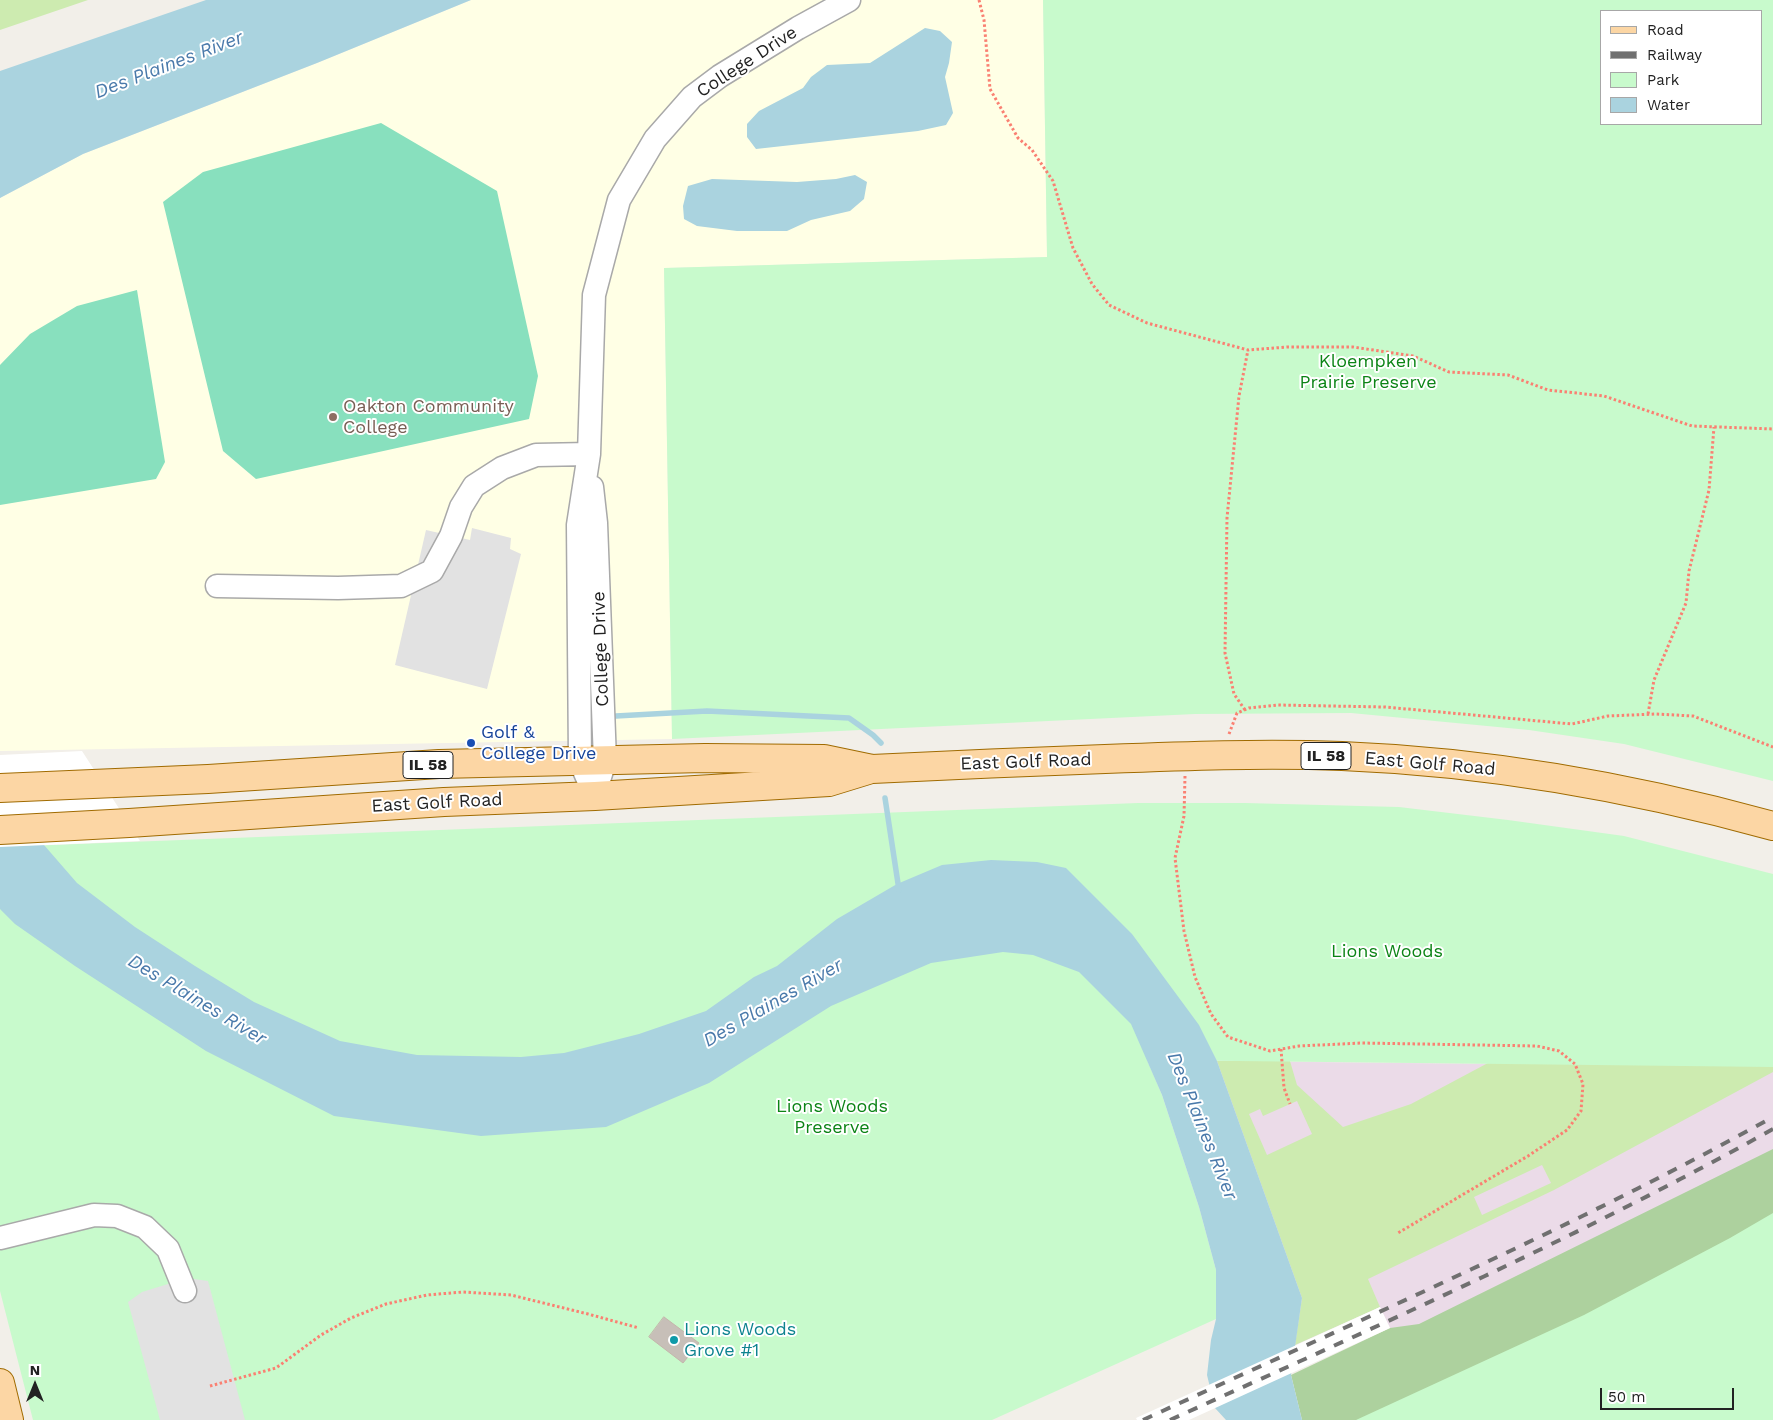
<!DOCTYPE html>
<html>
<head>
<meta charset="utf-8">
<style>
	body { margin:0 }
	#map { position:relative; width:1773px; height:1420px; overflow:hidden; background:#f2efe9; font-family:"Work Sans",sans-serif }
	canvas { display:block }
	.legend { position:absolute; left:1600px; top:10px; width:162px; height:115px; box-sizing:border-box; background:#fff; border:1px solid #a7a7a7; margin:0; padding:6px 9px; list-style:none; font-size:15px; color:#222 }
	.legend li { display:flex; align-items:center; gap:10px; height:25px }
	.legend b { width:25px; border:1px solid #a7a7a7 }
	.north { position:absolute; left:10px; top:1360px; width:50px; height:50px; -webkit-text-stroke:4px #fff; paint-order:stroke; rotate:0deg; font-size:14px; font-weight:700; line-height:20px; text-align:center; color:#222 }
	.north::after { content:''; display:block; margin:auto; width:18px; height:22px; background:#222; clip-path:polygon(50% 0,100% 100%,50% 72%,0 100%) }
	.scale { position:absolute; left:1600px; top:1388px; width:134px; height:22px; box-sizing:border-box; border:2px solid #222; border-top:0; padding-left:6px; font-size:15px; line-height:18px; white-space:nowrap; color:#222; -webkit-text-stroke:4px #fff; paint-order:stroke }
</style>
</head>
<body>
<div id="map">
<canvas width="1773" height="1420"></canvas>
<ul class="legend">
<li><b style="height:6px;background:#fcd6a4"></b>Road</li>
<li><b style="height:6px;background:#707070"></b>Railway</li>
<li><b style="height:14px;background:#c8facc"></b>Park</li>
<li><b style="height:14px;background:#aad3df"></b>Water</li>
</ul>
<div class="north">N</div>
<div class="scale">50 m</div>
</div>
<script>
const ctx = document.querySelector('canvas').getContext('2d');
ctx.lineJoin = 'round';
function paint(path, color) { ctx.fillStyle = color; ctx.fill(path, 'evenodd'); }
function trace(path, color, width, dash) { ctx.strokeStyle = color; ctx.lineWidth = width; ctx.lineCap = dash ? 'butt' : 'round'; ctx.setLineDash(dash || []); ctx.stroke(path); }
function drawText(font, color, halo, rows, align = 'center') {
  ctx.font = font + ' "Work Sans",sans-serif'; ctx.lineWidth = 4; ctx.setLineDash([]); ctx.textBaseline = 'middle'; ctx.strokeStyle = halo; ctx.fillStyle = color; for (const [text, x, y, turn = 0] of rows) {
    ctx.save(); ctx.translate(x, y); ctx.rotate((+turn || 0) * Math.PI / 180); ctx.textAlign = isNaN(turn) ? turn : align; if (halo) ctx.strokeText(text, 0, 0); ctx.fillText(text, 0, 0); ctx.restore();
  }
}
const industrial = new Path2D(`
	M1217,1061l556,6v146l-471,207 88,-92 -10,-21 -85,38 7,-47z`);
const education = new Path2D(`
	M471,0h572l4,257 -383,11 8,471 -672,12v-553l83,-44 234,-91z`);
const grass = new Path2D(`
	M0,0h88l-88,30z
	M1773,911v161l-219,118 -186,89 12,28 -85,38 7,-47 -85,-237h73l7,24 46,42 68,-23zM1297,1101l15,33 -45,21 -18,-41 11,-5 3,7zM1542,1165l9,18 -69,32 -8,-18z`);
const forest = new Path2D(`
	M1773,1149v271h-471l-11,-45 99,-47 29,-4z`);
const park = new Path2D(`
	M1043,0h730v781l-149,-37 -95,-14 -178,-17 -156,1 -523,25 -8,-471 383,-11zM1762,11v113h-160v-113z
	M1138,803h107l154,4 109,13 116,16 149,38v193l-626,-7 15,35 37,112 17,63v49l-224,101h-959l-33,-129v-444z
	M1773,1213v207h-417l228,-105 146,-77z`);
const pitch = new Path2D(`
	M381,123l116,68 41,185 -9,43 -273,60 -33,-28 -60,-249 40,-30z
	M137,290l28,172 -9,17 -156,26v-140l30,-31 47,-28z`);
const parking = new Path2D(`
	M472,528l39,10 -1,11 11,5 -34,135 -92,-24 31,-135 44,10z
	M194,1279l14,2 37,139h-85l-32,-118 14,-10 39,-12z`);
const water = new Path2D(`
	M206,0h265l-154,63 -234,91 -83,44v-127z
	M925,28l15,3 12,11 -3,21 -4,14 8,36 -7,12 -28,6 -162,18 -9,-12v-13l12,-13 44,-23 8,-11 16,-12 43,-2z
	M855,175l12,7 -3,17 -14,12 -39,9 -24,11h-50l-40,-5 -13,-7 -1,-13 5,-20 24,-7 85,3 39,-3z
	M0,785l44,60 33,38 58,44 60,39 59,36 86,39 77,14 104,2 43,-4 75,-19 67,-23 48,-34 23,-11 60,-47 60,-35 45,-19 49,-5 46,2 29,6 66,66 67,91 18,36 85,237 -11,77 11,45h-76l-11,-12 -8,-33 4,-35 5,-21v-49l-17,-63 -37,-112 -31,-71 -52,-52 -46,-17 -30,-3 -72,11 -100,43 -122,77 -103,44 -125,9 -147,-20 -128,-65 -131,-85 -60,-42 -15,-15z`);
const pier = new Path2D(`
	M82,751l58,90 -140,6v-92z
	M1380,1307l10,21 -201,92h-52l-1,-2z`);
const stream = new Path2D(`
	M616,716l91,-5 142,7 24,17 8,8
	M885,798l14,92`);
const building = new Path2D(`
	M664,1317l35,26 -16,20 -34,-26z`);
const path = new Path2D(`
	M979,0l5,20 6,69 28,49 14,12 21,31 20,67 19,36 17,21 38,18 101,27 40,-3h65l60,9 36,16 59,3 40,15 56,6 88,30 81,3
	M1245,710l-11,-16 -9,-41 2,-135 12,-122 9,-46
	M1648,714l6,-34 32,-77 3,-32 20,-81 5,-63
	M1229,734l8,-21 12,-5 29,-3 107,2 187,17 36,-8 48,-2 37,2 80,31
	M1185,776l-1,40 -9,42 9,73 11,46 16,37 17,23 42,14 29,-5 63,-3 175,3 22,5 16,13 8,20 -2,27 -14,19 -39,26 -130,77
	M1281,1049l3,39 6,16
	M210,1386l66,-18 45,-33 30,-17 35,-14 41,-9 36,-3 48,3 77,19 51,14`);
const minor = new Path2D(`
	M592,487l4,36 9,238 -5,16
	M217,586l121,2 63,-2 31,-15 19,-35 10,-29 13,-21 28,-18 34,-13 53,-1
	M595,796l-15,-35 -2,-236 11,-71 5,-159 25,-95 36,-61 37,-42 28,-21 78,-48 51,-28
	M0,1238l94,-23 23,1 28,11 23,22 17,42`);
const major = new Path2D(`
	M0,788l208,-9 231,-15 266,-6 119,1 48,10c78,-4 155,-7 233,-10 79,-3 158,-6 237,-3 146,6 290,31 431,70
	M0,830l129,-7 315,-21 151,-6 234,-14 39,-12
	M0,1383l9,37`);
const rail = new Path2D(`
	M1143,1420c212,-98 426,-190 630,-303
	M1170,1420c203,-92 408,-182 603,-291`);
const markers = [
	[333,417,5,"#8d6e63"],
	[471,743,5,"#1a4fb4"],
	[674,1340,5,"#0f9aa8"]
];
const shields = [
	[1326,756,50],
	[428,765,50]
];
const shieldNames = [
	["IL 58",1326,756],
	["IL 58",428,765]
];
const streetNames = [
	["College Drive",747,62,-33],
	["College Drive",601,649,-92],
	["East Golf Road",1026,762,-2],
	["East Golf Road",1430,764,5],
	["East Golf Road",437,803,-3]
];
const parkNames = [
	["Kloempken",1368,362],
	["Prairie Preserve",1368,383],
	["Lions Woods",1387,952],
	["Lions Woods",832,1107],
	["Preserve",832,1128]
];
const educationNames = [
	["Oakton Community",343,407],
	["College",343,428]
];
const transitNames = [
	["Golf &",481,733],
	["College Drive",481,754]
];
const cultureNames = [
	["Lions Woods",684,1330],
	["Grove #1",684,1351]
];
const waterNames = [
	["Des Plaines River",169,65,-21],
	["Des Plaines River",197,1000,31],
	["Des Plaines River",773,1003,-30],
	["Des Plaines River",1202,1126,68]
];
paint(industrial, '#ebdbe8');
paint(education, '#ffffe5');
paint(grass, '#cdebb0');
paint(forest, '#add19e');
paint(park, '#c8facc');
paint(pitch, '#88e0be');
paint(parking, '#e2e2e2');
paint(water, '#aad3df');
paint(pier, '#fff');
trace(stream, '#aad3df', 5.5);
paint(building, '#c7bfb8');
trace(building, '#c4b6ab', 1);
trace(minor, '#a9a9a9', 25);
trace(major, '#a06b00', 30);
trace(path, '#fa8072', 3, [2.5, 2.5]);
trace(minor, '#fff', 22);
trace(major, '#fcd6a4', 28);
trace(rail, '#707070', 4, [10, 10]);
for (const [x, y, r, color] of markers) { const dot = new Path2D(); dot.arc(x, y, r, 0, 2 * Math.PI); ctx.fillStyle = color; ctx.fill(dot); trace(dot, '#fff', 2); }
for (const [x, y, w] of shields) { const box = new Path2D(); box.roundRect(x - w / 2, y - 13.5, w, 27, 4); ctx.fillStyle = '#fff'; ctx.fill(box); trace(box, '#222', 1); }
drawText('bold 16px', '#222', null, shieldNames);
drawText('18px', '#222', '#fff', streetNames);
drawText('18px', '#0c8416', '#fff', parkNames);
drawText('18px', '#785e54', '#fff', educationNames, 'left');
drawText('18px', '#164399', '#fff', transitNames, 'left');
drawText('18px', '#0d838f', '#fff', cultureNames, 'left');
drawText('italic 19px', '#4a7aab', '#fff', waterNames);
</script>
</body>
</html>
